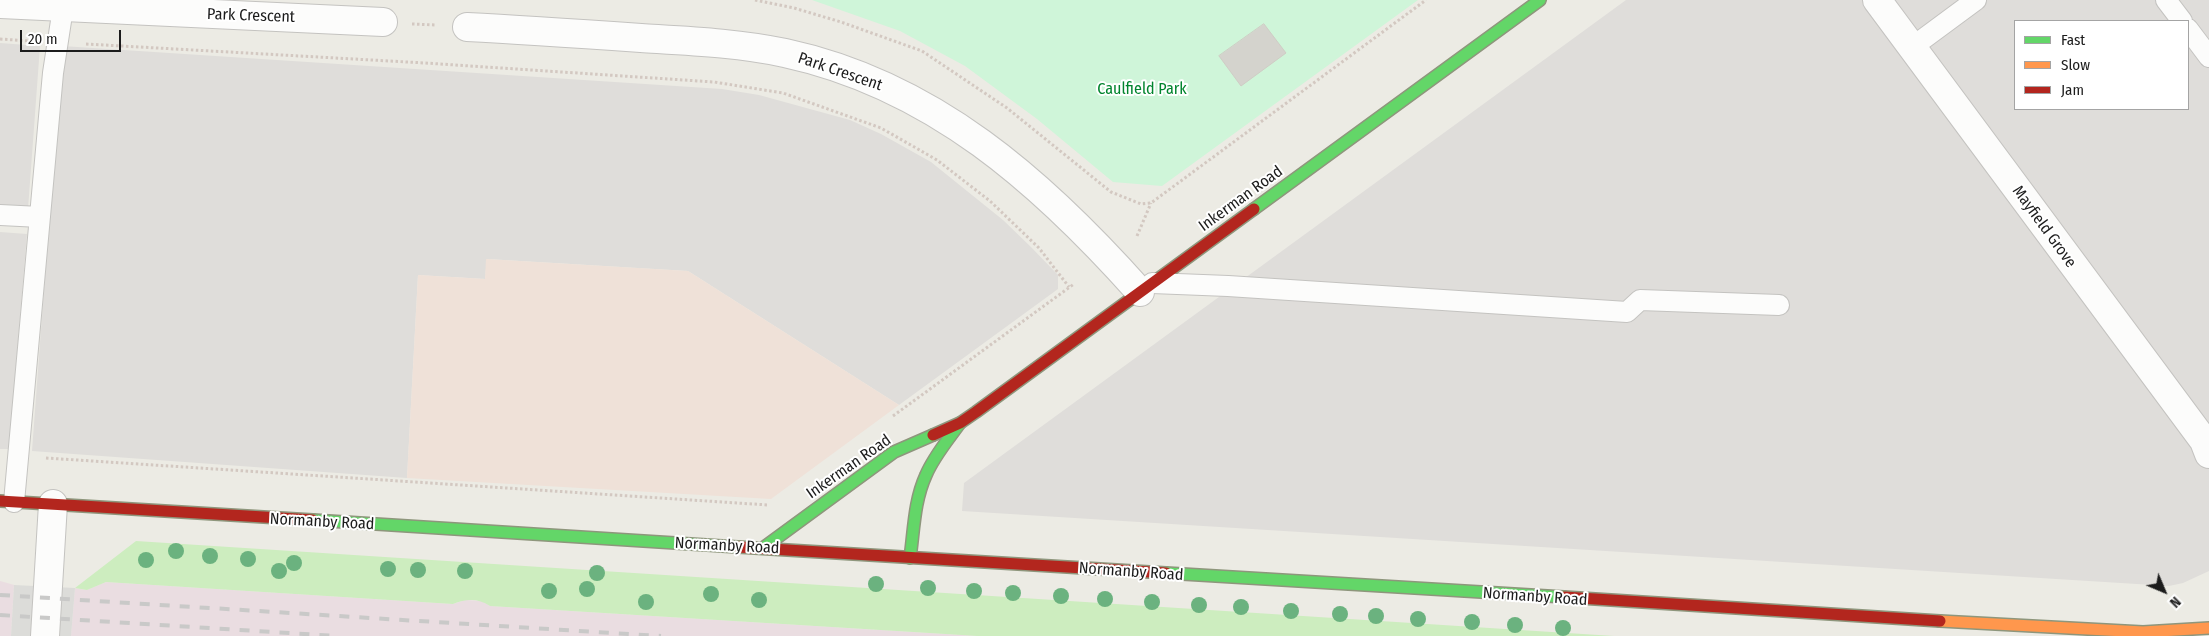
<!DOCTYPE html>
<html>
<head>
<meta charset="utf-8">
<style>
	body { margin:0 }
	#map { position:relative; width:2209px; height:636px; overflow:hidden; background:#ecebe4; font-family:"Fira Sans Condensed",sans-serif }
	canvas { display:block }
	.legend { position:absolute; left:2014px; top:20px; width:175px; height:90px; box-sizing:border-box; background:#fff; border:1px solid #a4a4a4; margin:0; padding:6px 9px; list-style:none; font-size:15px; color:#1c1c1c }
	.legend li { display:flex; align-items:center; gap:10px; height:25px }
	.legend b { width:25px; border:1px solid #a4a4a4 }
	.north { position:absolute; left:2139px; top:566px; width:50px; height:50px; -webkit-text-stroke:4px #fff; paint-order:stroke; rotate:135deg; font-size:14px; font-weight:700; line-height:20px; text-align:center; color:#1c1c1c }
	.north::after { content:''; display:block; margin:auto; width:18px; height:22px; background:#1c1c1c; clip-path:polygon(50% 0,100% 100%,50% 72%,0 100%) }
	.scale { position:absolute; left:20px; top:30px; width:101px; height:22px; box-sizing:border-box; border:2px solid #1c1c1c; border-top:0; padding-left:6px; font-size:15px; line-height:18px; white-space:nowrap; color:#1c1c1c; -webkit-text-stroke:4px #fff; paint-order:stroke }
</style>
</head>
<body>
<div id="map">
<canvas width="2209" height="636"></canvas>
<ul class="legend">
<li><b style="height:6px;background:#63d668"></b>Fast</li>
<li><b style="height:6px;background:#ff974d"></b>Slow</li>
<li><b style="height:6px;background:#b3261e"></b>Jam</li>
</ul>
<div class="north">N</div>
<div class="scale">20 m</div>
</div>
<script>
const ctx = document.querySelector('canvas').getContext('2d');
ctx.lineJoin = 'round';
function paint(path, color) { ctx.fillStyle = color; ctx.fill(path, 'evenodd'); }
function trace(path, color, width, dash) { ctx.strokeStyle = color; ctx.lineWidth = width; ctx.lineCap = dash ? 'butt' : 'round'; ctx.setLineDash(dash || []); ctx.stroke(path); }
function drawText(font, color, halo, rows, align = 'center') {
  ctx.font = font + ' "Fira Sans Condensed",sans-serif'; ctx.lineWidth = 4; ctx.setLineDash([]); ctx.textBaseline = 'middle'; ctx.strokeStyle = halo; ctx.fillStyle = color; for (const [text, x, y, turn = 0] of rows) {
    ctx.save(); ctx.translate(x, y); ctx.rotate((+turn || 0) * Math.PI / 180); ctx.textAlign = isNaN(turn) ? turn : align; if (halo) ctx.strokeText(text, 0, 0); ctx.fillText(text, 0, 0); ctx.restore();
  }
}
const residential = new Path2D(`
	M1626,0h583v571l-26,12 -14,3 -1207,-75 2,-28zM2015,21h173v88h-173z
	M0,43l40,3 -12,163 -28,-2z
	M62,46l660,43 37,6 91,25 31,14 50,28 72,58 28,27 27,28v14l-159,116 -211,-134 -201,-12 -2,20 -67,-4 -11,203 -375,-27z
	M0,232l27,2 -18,215h-9z`);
const commercial = new Path2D(`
	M486,259l202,12 211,134 -128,94 -364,-21 11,-203 67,4z`);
const industrial = new Path2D(`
	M0,581l14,4 -3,51h-11z
	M106,582l347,22 12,-4 18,1 7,5 488,30h-907l4,-48 12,2z`);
const grass = new Path2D(`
	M136,541l1478,95h-636l-488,-30c-12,-8 -24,-7 -37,-2l-347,-22 -19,8 -12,-2z`);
const park = new Path2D(`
	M812,0h606l-256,186 -49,-4 -76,-63 -72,-53 -65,-35z`);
const pier = new Path2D(`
	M14,585l61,3 -4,48h-60z`);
const building = new Path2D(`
	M1264,24l22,29 -45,33 -22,-30z`);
const path = new Path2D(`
	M755,0l39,8 47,14 81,29 85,57 104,84 30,12 10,-1 275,-203
	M412,24l24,1
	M0,39l30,2
	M86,44l339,19 289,19 69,11 98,35 56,32 53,41 49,47 30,39
	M1137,236l14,-33
	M893,416l181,-132
	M46,458l722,47`);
const lane = new Path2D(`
	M2166,0l16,21
	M2188,29l21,28
	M1911,48l65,-48
	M0,215l40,2
	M1152,283l76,3 399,26 13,-12 139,5
	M14,502l39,-429 10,-65`);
const street = new Path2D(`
	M1877,0l327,441 5,13
	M0,4l383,18
	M467,27c58,3 116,7 174,11 48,3 97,5 144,15 148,32 257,129 355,239
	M45,636l8,-132`);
const fast = new Path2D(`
	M1254,209l286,-209
	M313,520l425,27
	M763,548l131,-96 39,-17
	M910,558c4,-28 4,-57 16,-83 8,-19 22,-35 34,-52
	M1166,573l398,24`);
const slow = new Path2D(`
	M1940,621l203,11 66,-4`);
const jam = new Path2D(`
	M933,435l27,-12 16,-11 278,-203
	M0,501l313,19
	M738,547l428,26
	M1564,597l376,24`);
const rail = new Path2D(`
	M0,595l661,41
	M0,615l336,21`);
const trees = [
	[176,551],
	[210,556],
	[248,559],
	[146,560],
	[294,563],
	[388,569],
	[418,570],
	[279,571],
	[465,571],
	[597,573],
	[876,584],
	[928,588],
	[587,589],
	[549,591],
	[974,591],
	[1013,593],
	[711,594],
	[1061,596],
	[1105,599],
	[759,600],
	[646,602],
	[1152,602],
	[1199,605],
	[1241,607],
	[1291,611],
	[1340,614],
	[1376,616],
	[1418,619],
	[1472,622],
	[1515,625],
	[1563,628]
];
const streetNames = [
	["Park Crescent",251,16,2],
	["Park Crescent",840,72,19],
	["Inkerman Road",1241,199,-36],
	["Mayfield Grove",2044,227,54],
	["Inkerman Road",849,467,-35],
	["Normanby Road",322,522,3],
	["Normanby Road",727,546,3],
	["Normanby Road",1131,572,4],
	["Normanby Road",1535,597,4]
];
const parkNames = [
	["Caulfield Park",1142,90]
];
paint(residential, '#dfddda');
paint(commercial, '#efe1d8');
paint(industrial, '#eadde1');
paint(grass, '#cdedbf');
paint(park, '#cff5d9');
paint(pier, '#dcdcd9');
paint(building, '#d4d3cd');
trace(building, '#cfcdc5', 1);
trace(lane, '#c4c3c0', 22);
trace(street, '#c4c3c0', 30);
trace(fast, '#8e967c', 14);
trace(slow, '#8e967c', 14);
trace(jam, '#8e967c', 14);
trace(path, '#d3c8c1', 3, [2.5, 2.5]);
trace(lane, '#fcfcfb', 20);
trace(street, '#fcfcfb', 28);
trace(fast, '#63d668', 11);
trace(slow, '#ff974d', 11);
trace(jam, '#b3261e', 11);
trace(rail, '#c9c9c8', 4, [10, 10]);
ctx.fillStyle = '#6bb27f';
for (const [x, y] of trees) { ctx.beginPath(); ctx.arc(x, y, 8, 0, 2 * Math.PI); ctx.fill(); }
drawText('16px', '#1c1c1c', '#fff', streetNames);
drawText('16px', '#01842d', '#fff', parkNames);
</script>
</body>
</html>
